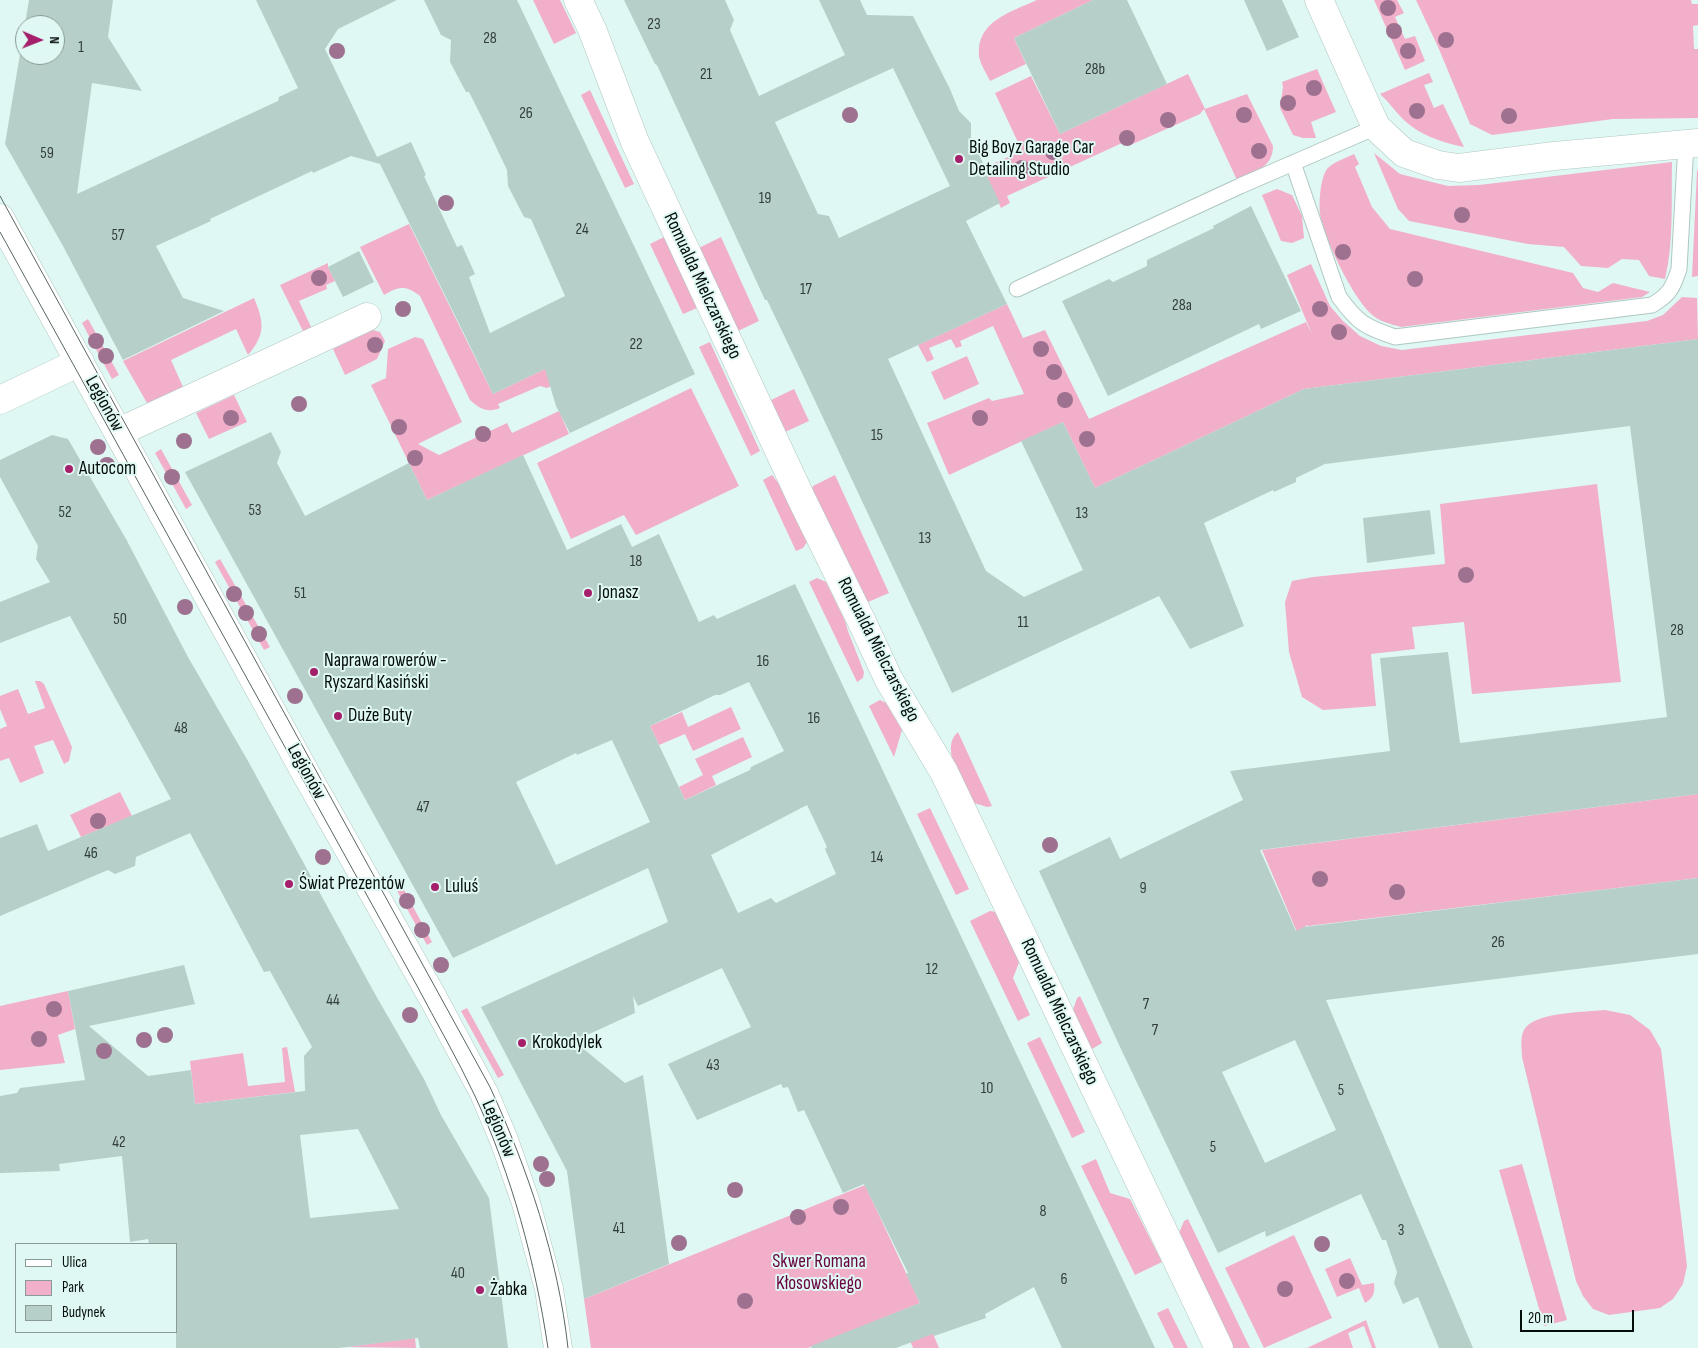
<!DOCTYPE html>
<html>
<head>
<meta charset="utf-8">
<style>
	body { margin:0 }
	#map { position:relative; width:1698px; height:1348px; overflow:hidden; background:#e0f8f3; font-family:"Sofia Sans Condensed",sans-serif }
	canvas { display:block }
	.legend { position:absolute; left:15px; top:1243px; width:162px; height:90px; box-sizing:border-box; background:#e0f8f3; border:1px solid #899a97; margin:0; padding:6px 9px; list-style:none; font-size:15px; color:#060e0c }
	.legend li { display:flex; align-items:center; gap:10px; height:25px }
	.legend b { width:25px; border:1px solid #899a97 }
	.north { position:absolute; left:15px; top:15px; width:50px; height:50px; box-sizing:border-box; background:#e0f8f3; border:1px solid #899a97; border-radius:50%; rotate:91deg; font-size:14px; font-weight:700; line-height:20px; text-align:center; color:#060e0c }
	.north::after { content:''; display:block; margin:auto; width:18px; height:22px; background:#a51f6a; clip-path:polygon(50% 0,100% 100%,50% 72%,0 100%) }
	.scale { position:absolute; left:1520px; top:1310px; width:114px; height:22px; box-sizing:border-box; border:2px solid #060e0c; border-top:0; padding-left:6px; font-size:15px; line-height:18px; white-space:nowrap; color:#060e0c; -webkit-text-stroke:4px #e0f8f3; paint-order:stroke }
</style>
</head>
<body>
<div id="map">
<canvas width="1698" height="1348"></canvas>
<ul class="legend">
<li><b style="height:6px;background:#fff"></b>Ulica</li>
<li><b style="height:14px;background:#f1afca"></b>Park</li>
<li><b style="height:14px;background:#b7cfc9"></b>Budynek</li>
</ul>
<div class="north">N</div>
<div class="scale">20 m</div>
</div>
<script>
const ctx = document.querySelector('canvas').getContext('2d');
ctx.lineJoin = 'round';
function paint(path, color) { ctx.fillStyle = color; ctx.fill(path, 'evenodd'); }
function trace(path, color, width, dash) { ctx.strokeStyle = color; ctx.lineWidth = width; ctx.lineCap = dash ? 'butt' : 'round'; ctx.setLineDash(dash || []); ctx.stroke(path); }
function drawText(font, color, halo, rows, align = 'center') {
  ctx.font = font + ' "Sofia Sans Condensed",sans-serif'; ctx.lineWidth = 4; ctx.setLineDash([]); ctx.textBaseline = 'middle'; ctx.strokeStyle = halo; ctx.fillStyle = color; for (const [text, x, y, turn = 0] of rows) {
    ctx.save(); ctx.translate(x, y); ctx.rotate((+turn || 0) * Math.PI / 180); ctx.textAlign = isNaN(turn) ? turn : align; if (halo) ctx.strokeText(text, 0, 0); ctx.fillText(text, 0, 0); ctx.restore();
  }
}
const green = new Path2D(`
	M533,0h27l16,33 -22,11z
	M1037,0h56l-79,38 12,26 -36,17c-3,-7 -10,-17 -11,-25 -3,-35 32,-44 58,-56z
	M1374,0h23l7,13 -9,4 10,22 10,-3 10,25 -20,9z
	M1416,0h275l1,4h6v21l-5,1 1,23h4v69l-85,1 -121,16 -22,-11 -31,-75z
	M1317,69l19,43 -25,10 5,16h-13l-10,-3 -13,-27 3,-21 -1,-5z
	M1429,73l4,9 -9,3 10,23 9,-4 21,43c-23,-5 -46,-12 -63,-30 -7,-7 -13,-16 -21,-23z
	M1188,74l17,35 42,-15 26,52c0,22 -19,26 -36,34l-33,-71 -4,5 -65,29 -5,2 -8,-2 -115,53 3,7 -9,5 -18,-40 39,-17 -27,-58 36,-17 29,58z
	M590,90l44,94 -9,4 -44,-93z
	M1374,153l26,21 48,12 31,-1 193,-23c-1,39 2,79 -7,117l-16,-3 -10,-16 -17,-1 -14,9 -27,-2 -17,-19 -36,-3 -119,-23 -11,-12z
	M1354,154l5,10 -4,3 17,40 18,22 183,44 10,15 15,4 15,-9 37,9 -8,5 -241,30c-11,-3 -23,-6 -31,-14 -18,-17 -46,-75 -50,-99 -1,-12 0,-35 7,-45 6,-7 19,-11 27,-15z
	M1698,169v107l-6,1 5,-106z
	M1277,189l15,6 10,21 2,22 -12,5 -11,-2 -19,-46z
	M409,224l84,170 54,-26 10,15 -10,5 -7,-2 -42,18 2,4c-13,5 -20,1 -30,-8l-50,-104c-14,-11 -21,-10 -36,-1l-24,-48z
	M664,237l33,71 -14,6 -33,-70z
	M721,237l38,84 -21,10 -39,-83z
	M328,263v4l7,14 -9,4 1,4 -28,12 13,28 -8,4 -24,-48z
	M1311,264l19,42 13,15 17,15 21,10 21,4 245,-29 16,-6 19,-18 15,1 1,41 -394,50 -209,99 -32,-66 -114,53 -22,-52 62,-25 3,3 32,-7 -31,-68 -33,15 2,5 -6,2 -5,-9 -22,9 5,11 -7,3 -9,-17 89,-41 16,34 22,-8 44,89 217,-97 6,12 -25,-59z
	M254,298c10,24 12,36 -6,57l-12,-26 -65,31 12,27 -36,16 -24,-42z
	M88,319l31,56 -7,4 -30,-56z
	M373,330l7,2 5,9 -8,18 -32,16 -12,-26z
	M415,337l8,2 39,83 -44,22 21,11 68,-32 5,10 47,-22 10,23 -142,66 -56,-115 15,-7 2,-29z
	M710,342l50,109 -9,5 -52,-109z
	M967,356l12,28 -35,16 -13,-28z
	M691,388l48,98 -103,49 -12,-20 -53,24 -34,-76z
	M794,389l15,32 -26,12 -14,-32z
	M234,395l13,27 -38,17 -13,-26z
	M161,449l31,56 -6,4 -31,-56z
	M772,475l15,19 22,45 -6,9 -7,3 -33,-71z
	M835,475l54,118 -21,9 -4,-1 -53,-110 2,-5z
	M1597,484l24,198 -149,12 -8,-72 -52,5 3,22 -44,5 5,52 -53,4 -21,-13 -13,-45 -4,-50 7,-21 21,-4 132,-13 -5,-60z
	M220,559l50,88 -6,3 -49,-88z
	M817,578l9,4 19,39 3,10 16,41 -1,6 -6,4 -48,-100z
	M35,681h5l4,3 28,63 -3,14 -5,3 -11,-24 -19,6 10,27 -24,10 -11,-25 -9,3v-32l7,-3 -7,-17v-13l18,-7 10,25 17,-6z
	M880,700l6,3 16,27 -8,27 -25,-51z
	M731,707l10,22 -48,22 -8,-17 -26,11 -9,-19 32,-14 6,15z
	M958,732l34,74 -5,1 -16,-5c-8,-18 -32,-54 -13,-70z
	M743,737l9,20 -40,19 4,9 -31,15 -6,-13 24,-12 -8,-16z
	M120,792l12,24 -51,21 -11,-22z
	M1698,794v84l-390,48 -1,-1 -3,3 6,30 16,42 -64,-150z
	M930,808l39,81 -13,6 -39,-81z
	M402,886l30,56 -5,3 -31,-56z
	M990,911l6,1 24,48 -7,18 17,37 -12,6 -48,-100z
	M68,991l7,38 -17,6 7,28 -65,7v-64z
	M1080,996l22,47 -10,6h-5l-16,-33 6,-18z
	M467,1008l37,67 -6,3 -37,-67z
	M1605,1010l25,5 20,15 11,19 26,217 -4,18 -10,15 -13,9 -51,7 -16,-6 -10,-13 -7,-15 -54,-224c0,-10 -3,-22 4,-30 14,-15 59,-15 79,-17z
	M1040,1037l45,95 -13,6 -45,-95z
	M287,1047l8,45 -100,12 -5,-43 53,-8 5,33 37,-4 -3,-34z
	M1096,1159l14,34 20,6 32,63 -27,13 -54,-109z
	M1522,1164l45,156 -23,6 -45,-156z
	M865,1185l55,118 -112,45h-217l-7,-49z
	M1188,1219l62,129h-21l-52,-110 7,-17z
	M1294,1235l38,83 -68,30 -39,-80z
	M1350,1258l12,27 12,-2c1,9 0,15 -9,20l-6,-15 -22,9 -12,-28z
	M1168,1308l20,40h-14l-17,-35z
	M1366,1320l10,28h-4l-8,-22 -16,7 5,15h-46z
	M931,1329l8,19h-26l-4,-10z
	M415,1338l1,10 -70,-1z`);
const building = new Path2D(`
	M29,0h84l-5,37 34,54 -50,-8 -15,111 201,-93 1,-4 19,-9 -42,-88h141l-59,29 -13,20 52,108 34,-15 15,33 -2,1 33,71 5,-2 13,29 -6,3 21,56 75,-37 -34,-77 -7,-2 -16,-31 -1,-16 -21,-44 -17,-34h-3l-16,-30 1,-22 -10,-5 -17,-35h93l178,374 -125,59 -14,-27 -11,-37 -52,25 -24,-50 -89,-180 -29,-8 -38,17 -1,-2 -102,48 1,2 -55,25 27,52 41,13 -101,49 -60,-114 -58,-102zM25,25h30v30h-30z
	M624,0h101l9,20 -4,10 29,66 86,-41 -26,-55h41l7,15 46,1 37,73 9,22 12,12v15l14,29 -2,1 17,35 -34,18 41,83 -119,55 98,212 38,26 59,-27 -62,-129 42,-19 32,66 209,-99 394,-50v455l-438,56 36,81 8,-4 394,-49v76l-372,46 147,348h-34l-21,-51 -15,7 -9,-21 3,-11 -11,-32h-4l-21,-46 -95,43 -1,-6 -47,22 -98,-206 -81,-176 71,-34 10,22 123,-59 -13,-29 160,-20 -10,-93 68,-6 12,91 207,-26 -37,-291 -305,38 -29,14v4l-22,10 -1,-2 -69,33 40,103 -54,23 -31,-53 -207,97 -151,-322 -34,-71h-2l-108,-235 -2,-1zM893,68l57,118 -111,52 -10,-22 -11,-2 -43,-92zM1295,1040l41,90 -71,33 -43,-91z
	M1093,0h34l40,84 -107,50 -46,-96z
	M1244,0h38l17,37 -32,14z
	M1251,206l50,105 -40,18 -2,-5 -151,72 -46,-95 47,-22 4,3 34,-16v-6l67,-32 -1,-2z
	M359,251l15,31 -31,15 -15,-30z
	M271,432l10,20 -4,11 28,53 104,-53 18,37 96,-45 44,95 54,-26 11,23 27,-13 40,88 15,-7 3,4 78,-35 360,764h-93l-28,-61 -49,27 1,4 -52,18 -1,-2 -37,14h-84l-1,-2 109,-43 -14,-29 2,-1 -44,-89 -21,9 -39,-83 -6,2 -10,-25 -5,1 -2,-4 -84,36 -29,-56 83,-37 -29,-59 -84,38 -5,-10 2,17 -61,28 51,42 18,-8 26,189 -85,35 -17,-128 -86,-164 187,-85 -20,-54 -195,90 -268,-486zM749,682l35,69 -33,16 -1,3 -65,30 -35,-74 65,-31h5zM612,740l38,82 -94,43 -40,-83 60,-29 1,2zM807,805l20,42 -2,2 11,25 -60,29 -5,-5 -33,15 -27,-58z
	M52,435l16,4 58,100 62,118 60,104 127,233 49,85 17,36 48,83 19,150h-88l-2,-10 -79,10h-163v-104h-27l-1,-5 -18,3 -8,-86 -63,8 1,7 -60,2v-77l17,-3 3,-5 65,-8 -17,-89 116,-26 11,39 -106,22 59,50 43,-6 4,34 110,-13 -1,-35 8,-9 -42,-76 -6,1 -74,-139 -54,24 -1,9 -20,8 -7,-4 -108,46v-78l37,-14 11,27 123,-52 -101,-183 -70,27v-41l50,-20 -14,-23 2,-13 -38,-69v-17zM358,1129l41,80 -89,9 -10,-83z
	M1430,510l5,44 -68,9 -4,-45z`);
const service = new Path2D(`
	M1293,163l46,134c19,26 26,30 56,40l257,-32c17,-10 21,-17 27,-36l7,-126
	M1017,289l223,-103 136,-59`);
const minor = new Path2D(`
	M578,0l14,29 43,113 167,358 59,120 28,60 55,92 275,576
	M1319,0l57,127 28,26 34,12 21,3 95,-12 144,-13
	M119,432l248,-115`);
const tertiary = new Path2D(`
	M0,218l305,554 128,226 51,95 20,47 22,63 23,86 9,59
	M0,400l80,-38`);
const tram = new Path2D(`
	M0,196l490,891c38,83 68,170 78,261
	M0,232l416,752c20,38 41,74 59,112 37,80 60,165 73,252`);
const trees = [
	[1388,8],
	[1394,31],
	[1446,40],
	[337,51],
	[1408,51],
	[1314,88],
	[1288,103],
	[1417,111],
	[850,115],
	[1244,115],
	[1509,116],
	[1168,120],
	[1127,138],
	[1259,151],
	[1053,152],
	[1022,168],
	[446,203],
	[1462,215],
	[1343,252],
	[319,278],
	[1415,279],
	[403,309],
	[1320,309],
	[1339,332],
	[96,341],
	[375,345],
	[1041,349],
	[106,356],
	[1054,372],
	[1065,400],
	[299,404],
	[231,418],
	[980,418],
	[399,427],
	[483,434],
	[1087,439],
	[184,441],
	[98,447],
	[415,458],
	[107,465],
	[172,477],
	[1466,575],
	[234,594],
	[185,607],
	[246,613],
	[259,634],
	[295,696],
	[98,821],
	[1050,845],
	[323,857],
	[1320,879],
	[1397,892],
	[407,901],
	[422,930],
	[441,965],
	[54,1009],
	[410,1015],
	[165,1035],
	[39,1039],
	[144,1040],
	[104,1051],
	[541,1164],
	[547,1179],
	[735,1190],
	[841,1207],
	[798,1217],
	[679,1243],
	[1322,1244],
	[1347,1281],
	[1285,1289],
	[745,1301]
];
const markers = [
	[959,159,5,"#a51f6a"],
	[69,469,5,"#a51f6a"],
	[588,593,5,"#a51f6a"],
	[314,672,5,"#a51f6a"],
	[338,716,5,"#a51f6a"],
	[289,884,5,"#a51f6a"],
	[435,887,5,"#a51f6a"],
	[522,1043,5,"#a51f6a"],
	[480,1290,5,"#a51f6a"]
];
const numberNames = [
	["23",654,25],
	["28",490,39],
	["1",81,48],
	["28b",1095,70],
	["21",706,75],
	["26",526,114],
	["59",47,154],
	["19",765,199],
	["24",582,230],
	["57",118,236],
	["17",806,290],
	["28a",1182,306],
	["22",636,345],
	["15",877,436],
	["53",255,511],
	["52",65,513],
	["13",1082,514],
	["13",925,539],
	["18",636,562],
	["51",300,594],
	["50",120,620],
	["11",1023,623],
	["28",1677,631],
	["16",763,662],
	["16",814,719],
	["48",181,729],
	["47",423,808],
	["46",91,854],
	["14",877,858],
	["9",1143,889],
	["26",1498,943],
	["12",932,970],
	["44",333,1001],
	["7",1146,1005],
	["7",1155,1031],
	["43",713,1066],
	["10",987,1089],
	["5",1341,1091],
	["42",119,1143],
	["5",1213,1148],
	["8",1043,1212],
	["41",619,1229],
	["3",1401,1231],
	["40",458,1274],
	["6",1064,1280]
];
const poiNames = [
	["Big Boyz Garage Car",969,148],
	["Detailing Studio",969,170],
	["Autocom",79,469],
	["Jonasz",598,593],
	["Naprawa rowerów -",324,661],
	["Ryszard Kasiński",324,683],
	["Duże Buty",348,716],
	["Świat Prezentów",299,884],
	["Luluś",445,887],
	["Krokodylek",532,1043],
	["Żabka",490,1290]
];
const streetNames = [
	["Romualda Mielczarskiego",702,286,65],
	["Legionów",104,404,61],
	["Romualda Mielczarskiego",878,650,63],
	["Legionów",306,772,61],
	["Romualda Mielczarskiego",1059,1012,65],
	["Legionów",498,1129,67]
];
const parkNames = [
	["Skwer Romana",819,1262],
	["Kłosowskiego",819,1284]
];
paint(green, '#f1afca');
paint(building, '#b7cfc9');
trace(service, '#afc7c1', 17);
trace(minor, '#afc7c1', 29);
trace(tertiary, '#afc7c1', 29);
trace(service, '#fff', 15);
trace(minor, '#fff', 28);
trace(tertiary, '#fff', 28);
trace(tram, '#596763', 1);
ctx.fillStyle = '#9d718f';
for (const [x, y] of trees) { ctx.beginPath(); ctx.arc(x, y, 8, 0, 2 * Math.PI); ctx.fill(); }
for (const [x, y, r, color] of markers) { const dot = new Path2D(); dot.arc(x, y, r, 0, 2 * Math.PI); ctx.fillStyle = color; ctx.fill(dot); trace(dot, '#e0f8f3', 2); }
drawText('16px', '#323e3b', null, numberNames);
drawText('19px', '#060e0c', '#e0f8f3', poiNames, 'left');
drawText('19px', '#060e0c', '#e0f8f3', streetNames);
drawText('19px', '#66023e', '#e0f8f3', parkNames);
</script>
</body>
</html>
